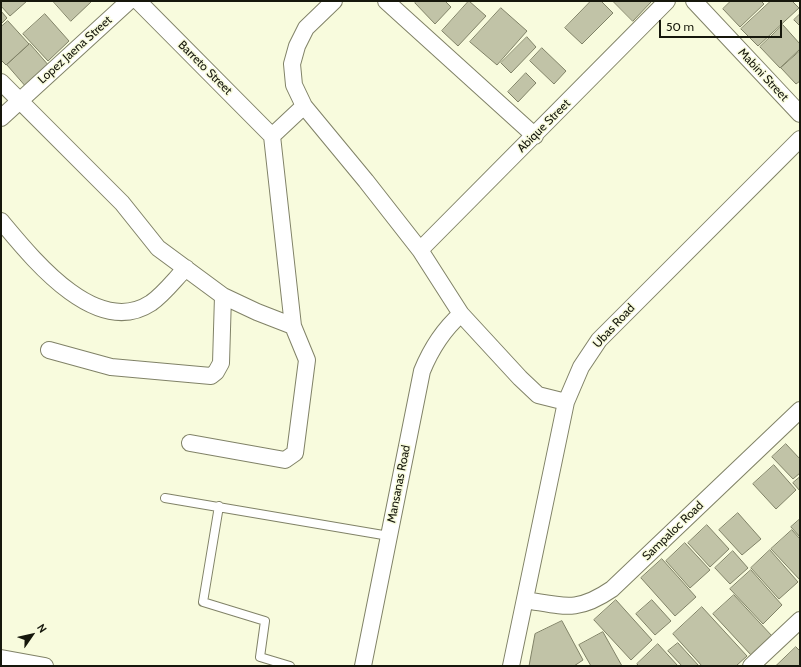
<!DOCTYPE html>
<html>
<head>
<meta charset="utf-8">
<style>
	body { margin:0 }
	#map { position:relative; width:801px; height:667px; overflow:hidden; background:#f8fbdd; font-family:Cabin,sans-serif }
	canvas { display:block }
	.frame { position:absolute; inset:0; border:2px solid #16170c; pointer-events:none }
	.north { position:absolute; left:12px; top:615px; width:40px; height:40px; -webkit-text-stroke:3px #f8fbdd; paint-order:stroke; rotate:56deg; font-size:11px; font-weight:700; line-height:16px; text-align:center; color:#16170c }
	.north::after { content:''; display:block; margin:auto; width:14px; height:18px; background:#16170c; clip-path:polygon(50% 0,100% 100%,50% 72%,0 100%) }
	.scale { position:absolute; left:659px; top:20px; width:123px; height:18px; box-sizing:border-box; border:2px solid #16170c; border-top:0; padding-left:5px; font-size:12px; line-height:14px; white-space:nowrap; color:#16170c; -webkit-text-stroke:3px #f8fbdd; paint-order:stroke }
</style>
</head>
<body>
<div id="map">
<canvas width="801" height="667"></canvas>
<div class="frame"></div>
<div class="north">N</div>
<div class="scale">50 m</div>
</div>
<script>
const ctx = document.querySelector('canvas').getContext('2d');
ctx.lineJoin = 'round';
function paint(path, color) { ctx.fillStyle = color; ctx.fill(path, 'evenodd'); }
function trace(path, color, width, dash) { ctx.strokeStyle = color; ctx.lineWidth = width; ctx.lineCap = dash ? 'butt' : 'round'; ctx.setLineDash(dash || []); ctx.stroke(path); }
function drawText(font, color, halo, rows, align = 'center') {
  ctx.font = font + ' Cabin,sans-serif'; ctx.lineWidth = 3; ctx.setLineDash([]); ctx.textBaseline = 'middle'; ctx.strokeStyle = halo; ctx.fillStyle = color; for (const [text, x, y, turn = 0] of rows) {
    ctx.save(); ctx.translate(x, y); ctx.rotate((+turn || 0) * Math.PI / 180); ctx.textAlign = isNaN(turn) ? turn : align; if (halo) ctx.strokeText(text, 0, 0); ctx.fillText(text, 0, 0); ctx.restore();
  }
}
const building = new Path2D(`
	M1,1h26l-17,15 -9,-10z
	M53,1h39l-21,20z
	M417,1h28l6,6 -16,17 -20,-21z
	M469,1l17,15 -28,30 -16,-15z
	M591,1h10l12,12 -31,31 -17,-16z
	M613,1h39l-19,20z
	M731,1h30l3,3 -24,23 -17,-18z
	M771,1h21l7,7 -41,38 -17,-17z
	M501,8l26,23 -30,34 -27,-23z
	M1,11l6,7 -6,6z
	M45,14l24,27 -21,20 -25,-27z
	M800,14v12l-6,-6z
	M8,21l21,23 -23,21 -5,-5v-33z
	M783,25l17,19v5l-20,19 -20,-21z
	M527,37l9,10 -25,26 -10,-10z
	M30,44l20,23 -23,21 -20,-23z
	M542,48l24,23 -12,13 -24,-23z
	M800,51v30l-4,3 -15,-16z
	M526,73l10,10 -18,19 -10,-10z
	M786,444l14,15v14l-7,6 -21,-22z
	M774,465l22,25 -20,19 -23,-25z
	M800,477v14l-7,-8z
	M738,513l23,26 -19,16 -23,-25z
	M800,519v18l-9,-10z
	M707,525l22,24 -19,18 -22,-24z
	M792,530l8,9v41l-29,-31z
	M685,543l25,27 -20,18 -24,-27z
	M770,550l28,32 -19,17 -28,-31z
	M733,551l15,17 -18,16 -15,-16z
	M662,559l34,38 -21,19 -34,-38z
	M751,570l31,35 -19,19 -33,-35z
	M734,595l38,41 -21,19 -38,-41z
	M616,600l36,40 -21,20 -37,-40z
	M652,600l19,21 -16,14 -19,-21z
	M702,607l45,49 -11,10h-34l-29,-32z
	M562,621l21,39 -9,6h-45l6,-32z
	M603,632l19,34h-31l-12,-21z
	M678,643l21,23h-17l-14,-15z
	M658,644l20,22h-39l-2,-2z
	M796,647l4,4v15h-24z`);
const service = new Path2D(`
	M165,498l224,38
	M219,506l-16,96 62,19 -5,36 30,9`);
const minor = new Path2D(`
	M138,1l134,135
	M334,1l-28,27 -9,18 -5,18 2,21 10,21 62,75 54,69 41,64 59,64 18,17 28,7
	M386,1l149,135
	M694,1l106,113
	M1,82l121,121 36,45 65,48 34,16 36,14
	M1,118l128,-117
	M272,136l32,-30
	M1,221c31,37 95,118 150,82 13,-9 24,-24 35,-35
	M420,250l247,-249
	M49,350l62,17 100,9 5,-4 5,-9 2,-67
	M190,443l95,17 10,-7 12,-93 -14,-34 -21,-190
	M525,600c39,6 52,13 87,-11l188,-179
	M1,658l44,8
	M363,666l59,-295c9,-22 21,-41 39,-57
	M511,666l55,-264 15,-35 18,-27 201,-201
	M751,666l49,-46`);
const streetNames = [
	["Lopez Jaena Street",75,50,-42],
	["Barreto Street",205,68,45],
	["Mabini Street",763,75,47],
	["Abique Street",544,126,-45],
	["Ubas Road",614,326,-47],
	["Mansanas Road",399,484,-79],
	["Sampaloc Road",673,531,-44]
];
paint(building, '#c1c3a7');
trace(building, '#808267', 1);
trace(service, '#808267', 10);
trace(minor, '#808267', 18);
trace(service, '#fff', 8);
trace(minor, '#fff', 16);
drawText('12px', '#16170c', '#f8fbdd', streetNames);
</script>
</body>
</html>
